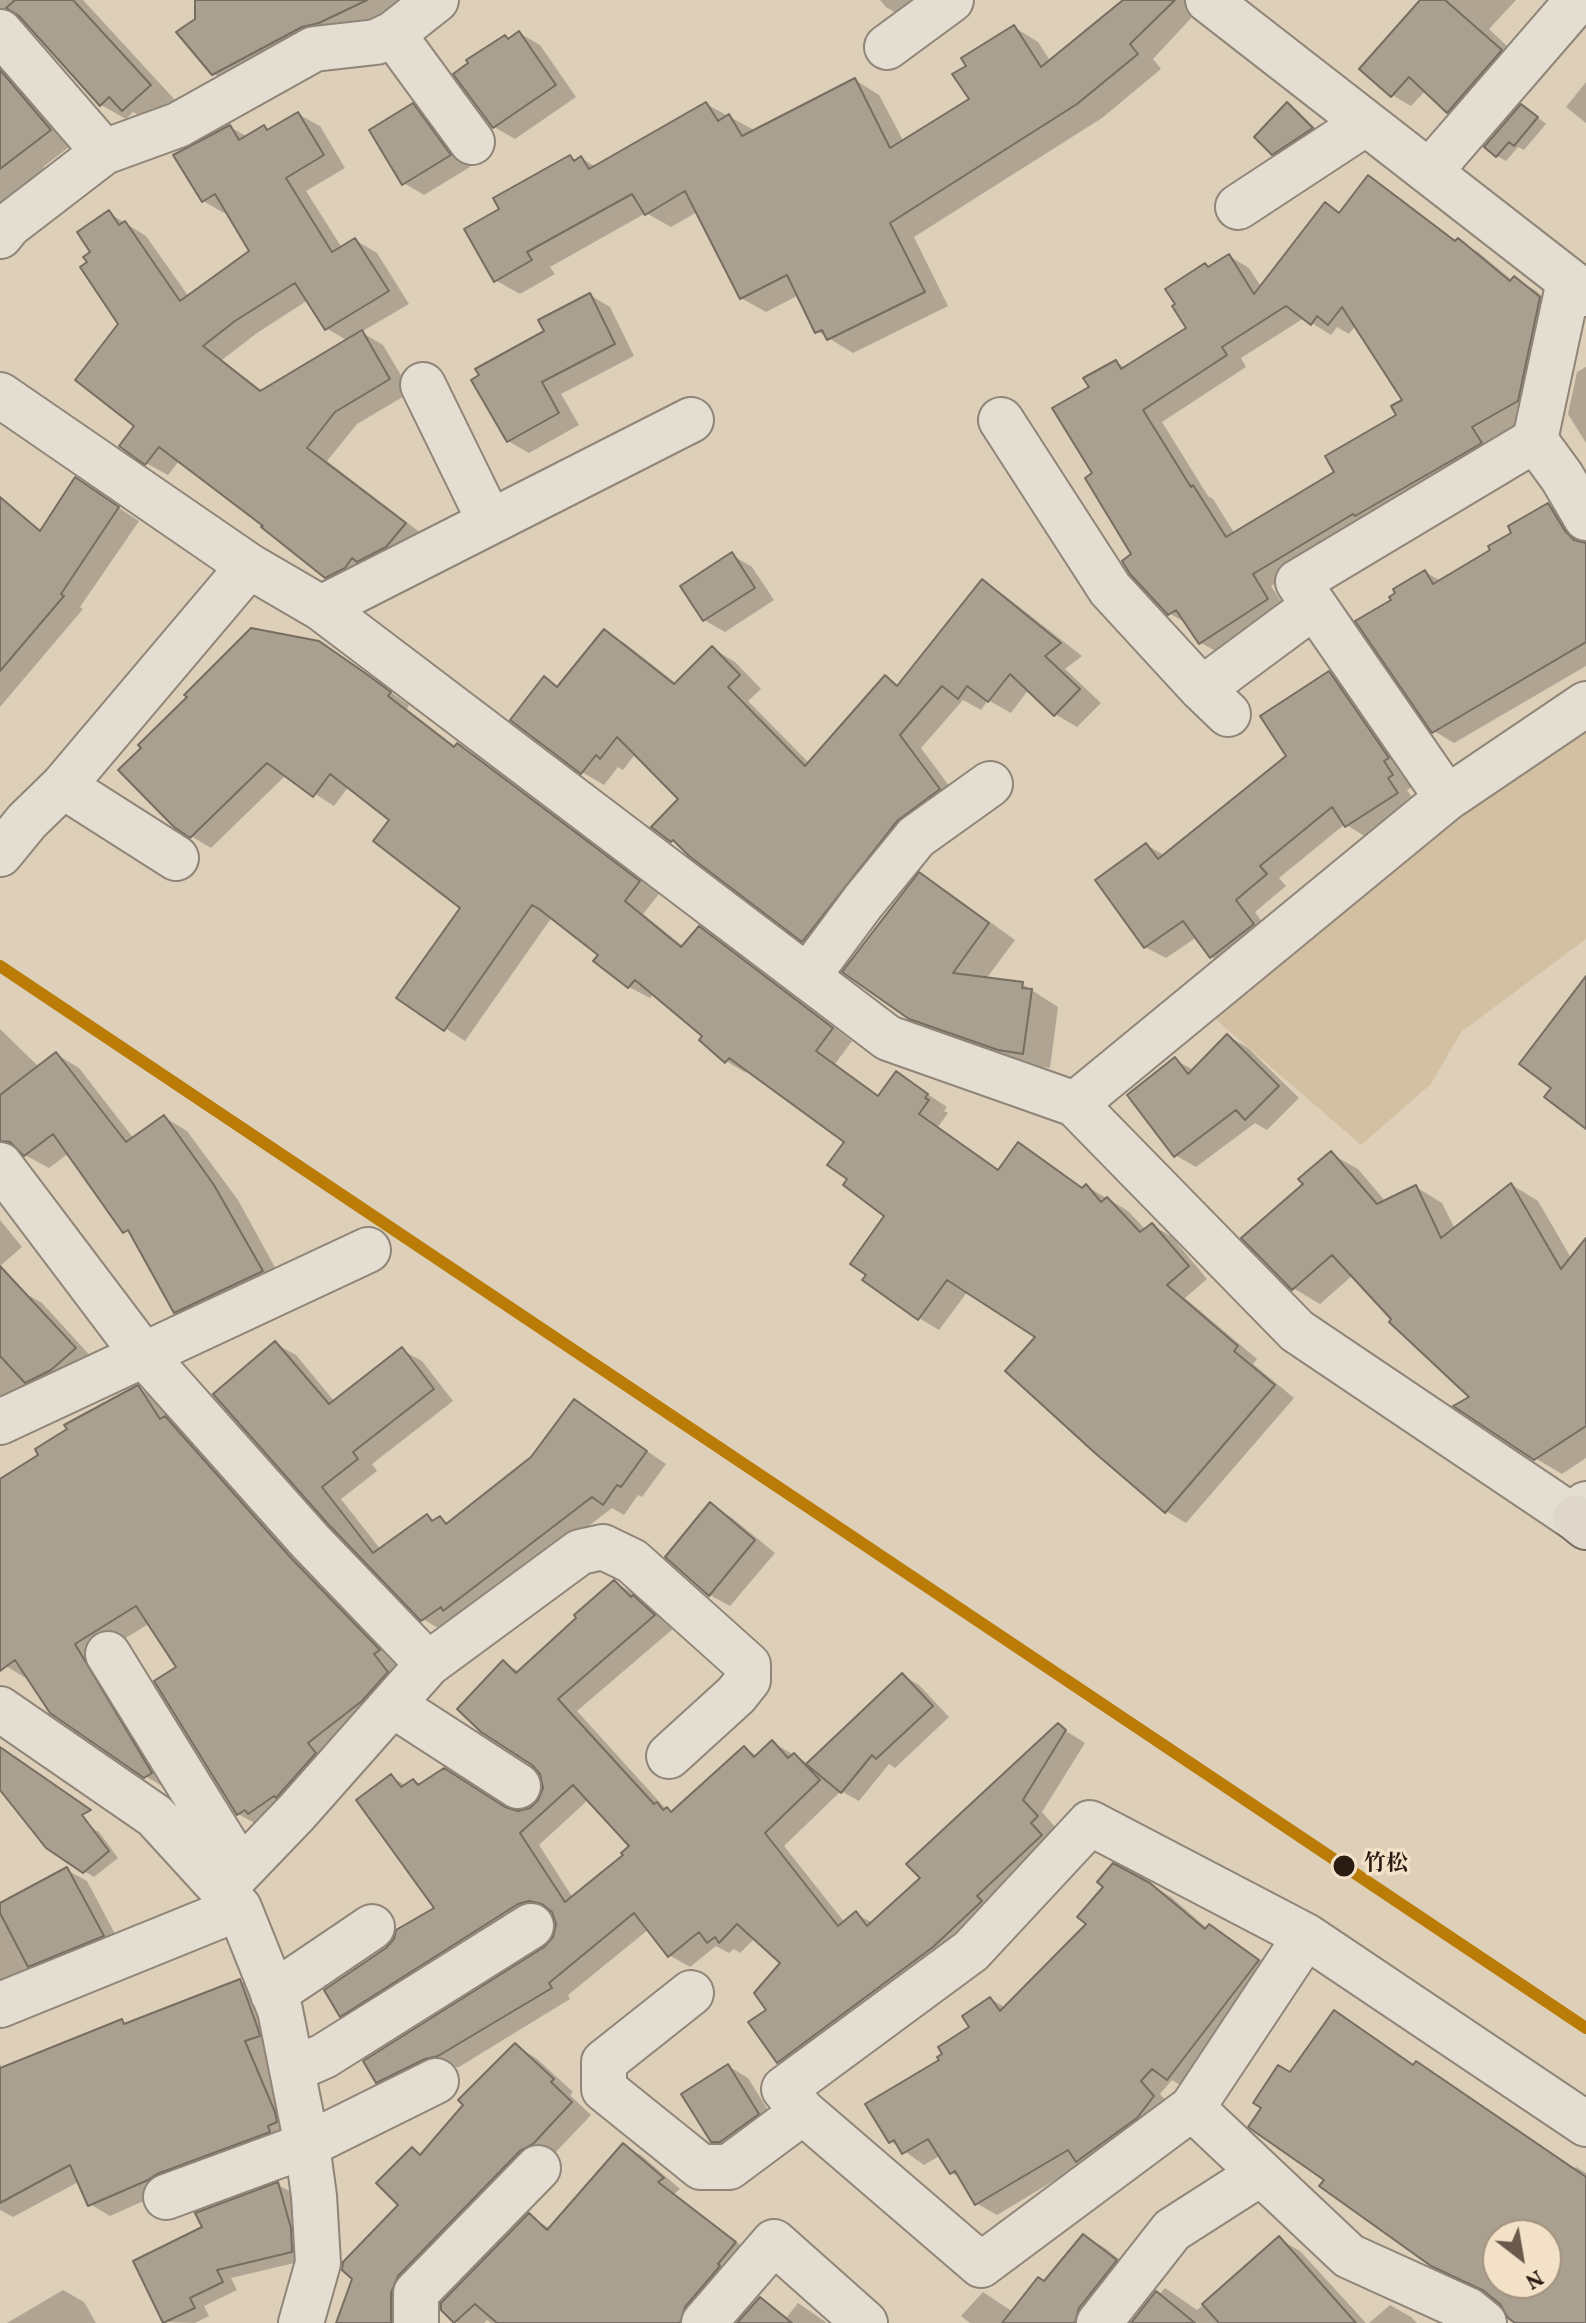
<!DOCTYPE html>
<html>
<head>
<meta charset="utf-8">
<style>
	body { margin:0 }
	#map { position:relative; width:1586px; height:2323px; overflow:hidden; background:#ddcfb8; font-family:Vollkorn,serif }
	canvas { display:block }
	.north { position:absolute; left:1482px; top:2219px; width:80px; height:80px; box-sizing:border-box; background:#f3e2c7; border:2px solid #a3927f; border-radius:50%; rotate:149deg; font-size:22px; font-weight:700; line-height:32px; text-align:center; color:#2a1b13 }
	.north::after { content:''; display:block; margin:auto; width:28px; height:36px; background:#695a4d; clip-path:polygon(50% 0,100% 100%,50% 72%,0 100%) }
</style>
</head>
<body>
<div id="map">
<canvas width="1586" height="2323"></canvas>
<div class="north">N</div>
</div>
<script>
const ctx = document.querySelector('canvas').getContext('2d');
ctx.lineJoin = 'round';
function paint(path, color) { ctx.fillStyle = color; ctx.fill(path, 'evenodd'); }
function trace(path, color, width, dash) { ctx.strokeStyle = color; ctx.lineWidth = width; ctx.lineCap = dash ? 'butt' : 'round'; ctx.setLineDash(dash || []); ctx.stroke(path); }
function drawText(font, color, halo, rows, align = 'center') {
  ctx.font = font + ' Vollkorn,"Noto Serif JP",serif'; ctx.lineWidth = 7; ctx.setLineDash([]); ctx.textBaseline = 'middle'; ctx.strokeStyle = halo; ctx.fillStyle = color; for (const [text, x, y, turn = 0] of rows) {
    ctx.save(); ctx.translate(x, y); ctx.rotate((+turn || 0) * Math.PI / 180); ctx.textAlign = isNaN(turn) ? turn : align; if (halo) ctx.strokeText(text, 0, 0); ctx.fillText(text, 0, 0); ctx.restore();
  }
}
const green = new Path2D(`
	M1586,725v214l-125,93 -30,52 -70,61 -149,-129 242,-203z`);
const shadow = new Path2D(`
	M0,0h83l92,100 -20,18h-12l-10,-6 -7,7 -25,-14 -75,-84h-6l-12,6 -8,16z
	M197,0h224l-182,88 -25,-14 -17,-54z
	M880,0h56l-30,19 -20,-12z
	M1121,0h87l-55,59 8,10 -59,49 -188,119 34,69 -95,47 -36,-22 -18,-36 -33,17 -25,-14 -44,-86 -26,15 -25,-14 -96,54 5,7 -35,20 -25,-14 7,-70 68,-53 7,4 4,-3 15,9 110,-63 48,26 101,-50 24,15 25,47 68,-42 -3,-34 45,-39 24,15 13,20 72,-60z
	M1423,0h93l-27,29 33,31 -54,62 -20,-11 -22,-21 -15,16 -19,-11z
	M519,33l21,12 36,52 -61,42 -21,-12 16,-87z
	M0,71l21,12 52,61 -30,23 15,17 -58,52z
	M1586,82v41l-20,-16z
	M1288,105l9,5 24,24 -38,25 -10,-6z
	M413,106l20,12 37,49 -46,28 -20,-12z
	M1531,112l15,12 -22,26 -6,-3 -12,14 -9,-5z
	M298,114l22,12 25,42 -39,23 36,57 13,-8 22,13 32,51 -48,28 22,13 28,47 -54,32 -30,37 99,76 -78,52 -22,-13 -61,-51 -85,-65 -12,15 -22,-12 -9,-38 -16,-101 -28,-71 16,-40 37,23 43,61 63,-45 -25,-41 -3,2 -21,-12 27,-74 18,10 16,-9 6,3zM308,300l18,28 22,13 -84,51 -42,-32 35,-27z
	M1368,178l20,11 69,53 21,10 35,29 2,-2 20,11 24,20 -22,102 -46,27 9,15 -127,71 -102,61 16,24 -66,44 -20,-11 -13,-19 -19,-11 -36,-59 -39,-80 -3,-86 25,-26 10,6 63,-40 16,-63 5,3 19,-12 20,12 13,20 63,-84 16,9zM1304,318l27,17 6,-8 12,7 7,-9 49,75 -6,16 -62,56 -102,62 -22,-35 -5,-3 -46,-74 84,-55 -5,-9z
	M590,295l20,12 24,49 -73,38 18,31 -50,28 -21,-12 -26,-65 65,-44z
	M1586,367v76l-18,-29 9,-42z
	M75,479l64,42 -59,86 3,2 -83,98v-144l31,-38 11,7z
	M1548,505l21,12 17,28v121l-132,77 -20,-12 -41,-130 32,-29 16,9 52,-31z
	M732,555l20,12 22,33 -49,32 -21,-12z
	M982,582l22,13 78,61 -17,13 36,34 -24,24 -22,-13 -26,-25 -18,24 -23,-13 -7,10 -18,-10 -42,48 40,54 -136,151 -22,-13 -131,-100 9,-41 -45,-46 -13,17 -5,-3 -14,18 -22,-13 -38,-93 15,9 45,-57 22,13 51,40 36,-35 22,13 26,27 -13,12 62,63 75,-86 14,8z
	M339,656l70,49 -2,4 49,38 2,-2 20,12 181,137 -16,20 41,33 15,-18 21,11 132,101 -17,23 45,33 17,-23 50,33 -3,4 4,2 -10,14 61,44 20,-27 65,45 2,-3 42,25 18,19 6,-5 20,12 35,42 -22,19 72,61 -4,5 41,34 -108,125 -20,-12 -128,-174 -70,-46 -29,39 -20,-12 -32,-102 -37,-37 -3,-38 -99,-71 -2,3 -20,-12 -21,-26 -51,-42 -4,5 -21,-11 -33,-26 5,-6 -49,-38 -87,124 -66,-43 63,-90 -70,-89 -43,-33 -15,20 -48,-31 -75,73 -20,-12z
	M1329,674l21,11 62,102 -5,3 10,15 -51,32 -21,-13 -66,54 7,8 -31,26 18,25 -41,32 -20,-12 -15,-20 -31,21 -21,-11 1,-102 18,10 125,-99z
	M920,875l27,16 68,49 -29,39 36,5 36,23 -8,61 -23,-3 -89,-31 -28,-17z
	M0,1029l39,38 17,-13 23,14 55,71 30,-22 23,14 51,69 45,82 -84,43 -24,-13 -59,-106 -47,-53 -20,15 -28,-15 -12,4 -9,15z
	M1228,1036l20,12 51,50 -32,32 -12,-7 -59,44 -21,-12v-95l19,10z
	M1331,1154l27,15 28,33 30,-15 26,16 13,26 57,-44 26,16 33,57 15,8v192l-24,16 -27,-16 -141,-139 -41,-44 -33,29 -27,-16 13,-104z
	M0,1220l22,27 -22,19z
	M21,1291l21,12 53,58 -48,32 -17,-9 -30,27v-100z
	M276,1344l20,11 39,47 67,-52 20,11 31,40 -81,63 5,7 -36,28 40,51 46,-34 8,5 5,-3 10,6 83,-66 41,-57 92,63 -24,33 -4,-2 -14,20 -12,-7 -147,113 -22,10 -20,-12 -93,-96z
	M138,1388l21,12 17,25 11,6 213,232 -5,4 13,18 -148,141 -22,-12 -59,-147 -29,-44 -55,34 72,132 -22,-13 -116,-99 -2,2 -21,-13 -6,-7v-178z
	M710,1505l21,12 44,36 -45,53 -20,-11z
	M615,1583l20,11 39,34 -97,83 88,97 8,5 71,-65 13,8 15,-14 37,22 93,-89 17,10 30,32 -54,51 -6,-4 -30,37 -18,-10 -57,55 61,77 11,-9 17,9 50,-45 135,-152 27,17 -43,69 15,17 4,19 -262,225 -20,-12 -10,-51 14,-47 -28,-25 -15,15 -6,-4 -5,4 -13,-7 -26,21 -21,-12 -20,-26 -81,66 2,4 -111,68 -13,2 -48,24 -20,-12 168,-132 9,-11 3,-14 -4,-12 -15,3 -178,112 -20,-12 46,-66 50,-40 -46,-132 16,9 6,-5 104,32 14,-3 9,-9 5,-13 -42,-126 17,10zM589,1799l42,47 -5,9 -53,43 -34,-53z
	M89,1827l10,5 19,26 -24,19 -10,-6z
	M67,1870l20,11 35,66 -122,54v-96z
	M1149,1884l22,13 37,32 2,-2 20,11 48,35 -90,117 -16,-10 -12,14 13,15 -176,106 -21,-12 -14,-25 -11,-5 -10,-18 -17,10 -34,-24 52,-80 30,-34 19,-28 15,9z
	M240,1981l20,12 18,54 -14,5 32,81 -186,83 -20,-12 -10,-23 -67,36 -13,-7v-146l3,5 119,-48 6,4z
	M515,2046l21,12 37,34 -3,3 21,20 -38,40 -141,168h-74l63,-118 11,-55 10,6z
	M1417,2063l157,106 2,-2 10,6v150h-48l-211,-144 -36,-105 123,-8zM1498,2235h48v48h-48z
	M728,2066l20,12 30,48 -45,27 -21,-12z
	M624,2145l18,11 38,33 -6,5 78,60 -53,69h-208l-4,-3 -3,3h-26l-15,-14 86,-93 22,13z
	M278,2185l15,8 14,67 -76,18 6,12 -33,16 5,10 -14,7 -30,-1 39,-94z
	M1084,2236l21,12 31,25 -38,50h-128l-9,-7 22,-24 30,20 32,-29z
	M1279,2239l21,12 66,72h-233l32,-35 32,22z
	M63,2290l21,12 12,21h-89z
	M760,2299l27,18 11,-14 29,20h-88z
	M1390,2305l21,12 6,6h-48z`);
const building = new Path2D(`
	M15,0h58l78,85 -29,26 -13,-14 -9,9 -81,-90 -13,-8z
	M195,0h172l-48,23 -17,4 -90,48 -36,-43 19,-13z
	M1123,0h52l-45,44 8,10 -61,50 -187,119 35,69 -98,48 -5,-10 -7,3 -28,-58 -47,24 -55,-108 -40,24 -13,-21 -105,58 5,8 -38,22 -30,-53 35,-20 -6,-11 77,-43 4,6 7,-5 8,13 117,-67 12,19 11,-7 13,22 113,-58 35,70 79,-49 -17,-25 14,-8 -5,-8 53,-33 27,42z
	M1420,0h25l57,50 -55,63 -38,-36 -18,20 -32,-28z
	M519,31l37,54 -63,43 -40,-54 15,-11 -2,-3 39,-25 3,4z
	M0,70l51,60 -51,39z
	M1287,102l26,26 -41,27 -18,-18z
	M413,103l38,52 -49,30 -33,-55z
	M1521,104l17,13 -24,29 -5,-4 -13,15 -12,-10z
	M298,112l26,43 -38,23 46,74 23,-14 34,53 -64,39 -30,-47 -60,38 -32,25 57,45 102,-61 28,49 -55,33 -28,36 99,75 -20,24 -29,15 -5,-4 -7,10 -20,10 -64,-51 2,-1 -104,-79 -14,18 -26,-19 15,-20 -59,-46 43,-56 -38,-57 7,-5 -4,-5 7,-5 -13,-20 32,-22 10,15 6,-4 55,80 69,-50 -34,-57 -13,8 -29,-47 57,-30 9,15 25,-15 3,5z
	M1368,175l87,66 3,-3 52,43 4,-5 26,21 -22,104 -46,26 10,16 -127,73 -2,-2 -100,60 15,25 -69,45 -23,-34 -8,5 -38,-41 -8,-13 9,-7 -46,-76 7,-5 -40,-65 37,-21 -6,-9 33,-18 5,9 65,-41 -14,-22 3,-2 -10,-15 40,-26 3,4 21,-13 25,40 71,-92 14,11zM1286,306l25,19 6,-9 11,9 14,-18 60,93 -11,6 5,9 -71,41 9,16 -108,65 -33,-52 -2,2 -48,-77 84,-55 -5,-8z
	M590,293l25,51 -73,38 17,31 -52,29 -36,-62 8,-5 -4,-6 69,-38 -6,-11z
	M75,477l44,30 -58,87 3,2 -64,75v-174l40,34z
	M1548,503l17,28 9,9 12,3v99l-154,91 -77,-112 36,-21 -2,-3 6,-4 -2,-4 32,-19 8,14 57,-34 -2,-4 23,-13 -3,-7z
	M732,552l23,36 -52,33 -23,-35z
	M982,579l79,64 -16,13 35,33 -26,27 -44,-42 -22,28 -21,-16 -9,13 -16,-13 -42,49 40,54 -43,32 -95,121 -113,-86 -16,-16 -2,2 -20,-15 27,-28 -61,-62 -17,22 -4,-4 -15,19 -71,-54 34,-44 13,11 47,-58 70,55 38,-38 28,29 -12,12 77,79 80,-91 12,11z
	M251,628l68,13 46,32 26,19 -3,4 66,51 3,-4 183,138 -15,20 56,46 18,-21 134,102 -17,23 62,45 18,-25 32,23 -3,4 4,2 -10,14 79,56 20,-28 64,46 4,-4 15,18 6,-5 33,35 12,-9 37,43 -22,19 71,61 -4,5 41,34 -110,128 -70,-60 -90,-82 30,-34 -88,-57 -29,40 -56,-40 4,-5 -16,-11 34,-48 -41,-31 4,-6 -20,-14 17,-23 -115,-84 -4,5 -26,-23 3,-4 -67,-56 -7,8 -35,-27 5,-6 -59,-46 -7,-4 -88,126 -48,-33 64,-90 -87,-67 16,-21 -59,-46 -17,23 -46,-34 -77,75 -16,-11 -56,-57 23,-22 -3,-3 49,-48 -3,-2z
	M1329,671l60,87 -5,3 9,14 -5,3 10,15 -53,34 -13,-20 -72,59 7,8 -31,26 18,24 -44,34 -27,-37 -39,27 -49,-68 51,-37 12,16 128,-103 -26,-40z
	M919,872l70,51 -36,50 70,9 -1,6 10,1 -9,65 -25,-4 -89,-31 -67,-47z
	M1586,976v153l-42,-32 7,-9 -32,-24z
	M1227,1034l52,52 -34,34 -9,-10 -62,47 -47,-62 48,-38 13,17z
	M56,1052l70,90 38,-27 50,70 49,86 -89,42 -46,-83 -5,3 -70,-99 -29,22 -14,-14 -10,-1v-46z
	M1331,1151l46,53 39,-19 25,53 70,-55 50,86 25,-31v188l-52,34 -81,-54 16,-9 -80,-75 2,-3 -59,-64 -40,35 -51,-52 62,-54 -5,-5z
	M0,1266l76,82 -25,22 -26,13 -25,-27z
	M275,1341l54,63 73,-57 32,42 -81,63 5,7 -36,28 51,66 54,-39 5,7 8,-5 6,8 85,-67 43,-58 73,52 -26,36 -4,-2 -14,20 -11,-8 -149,114 -2,-4 -20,14 -93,-97 -115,-130z
	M138,1385l22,34 5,-3 126,142 89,92 -6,4 14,18 -26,29 -54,42 8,10 -40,45 -2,-2 -26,18 -3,-4 -8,5 -83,-134 22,-14 -40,-61 -61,38 77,129 -8,5 -94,-65 -35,-53 -15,11v-192l38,-24 -3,-6 32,-20 -3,-4z
	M710,1502l45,38 -46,56 -44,-39z
	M614,1580l17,17 2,-2 22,20 -97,84 96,105 3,-2 6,8 4,-3 4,5 73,-66 10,11 18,-17 16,18 6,-5 26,27 -55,53 73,93 18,-15 11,15 53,-48 -14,-14 152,-141 8,7 -43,70 15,16 -7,7 11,12 -65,61 5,5 -49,46 -156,116 -29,-41 18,-12 -12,-17 26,-30 -43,-39 -18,19 -4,-6 -8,6 -8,-11 -31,25 -34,-44 -85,70 3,5 -114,68 -13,3 -49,24 -13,-22 181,-114 9,-10 3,-13 -4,-12 -10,-8 -13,-3 -11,3 -178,113 -16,-27 62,-42 8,-9 2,-9 38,-22 -78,-108 35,-26 10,13 12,-8 5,6 26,-17 61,39 13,4 12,-3 8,-8 5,-12 -3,-14 -8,-9 -51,-33 -24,-23 46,-49 13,13 60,-55 -2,-3zM573,1785l56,61 -8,7 2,2 -58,47 -45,-69z
	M902,1673l31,33 -57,53 -4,-4 -31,38 -35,-29z
	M0,1747l91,63 -9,5 27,36 -26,22 -37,-25 -46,-58z
	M1113,1863l37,20 55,46 4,-5 50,36 -92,120 -15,-11 -11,12 13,15 -17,22 -61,44 -8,-12 -93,55 -20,-34 -5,3 -22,-35 -26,15 -8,-14 -5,3 -24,-39 74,-44 -2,-3 5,-3 -4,-7 31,-20 -7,-11 28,-19 10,14 86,-87 -9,-7 26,-30 -6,-5z
	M67,1867l37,69 -76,31 -28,-54v-10z
	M240,1979l18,50 2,7 -15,5 30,71 2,10 -9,4 2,6 -113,42 -9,6 -60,26 -18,-41 -70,38v-135l122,-49 2,5z
	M1334,2010l79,55 3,-4 170,116v146h-71l-7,-5 -8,-14 -16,-13 -53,-25 -112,-80 5,-6 -76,-53 13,-19 -8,-5 25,-38 12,7zM1498,2235h48v48h-48z
	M515,2043l39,36 -3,3 21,20 -39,42 -13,7 -122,125 -7,17v30h-55l16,-44 -10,-9 1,-8 55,-57 -22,-22 36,-36 8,8 43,-50 -5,-5z
	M728,2064l31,50 -39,28h-9l-30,-48z
	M623,2143l41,35 -6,4 78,60 -18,22 2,2 -35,41 -5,16h-183l-22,-19 -21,19 -13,-13v-7l88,-90 18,17z
	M278,2182l13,46 1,24 -75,18 6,12 -33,16 5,10 -32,15 -30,-62 69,-34 -7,-14z
	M1083,2234l34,26 -38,48 -4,15h-73l36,-46 6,4z
	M1279,2236l77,87h-137l-17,-19z
	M1156,2291l39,32h-64z
	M760,2297l32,26h-55z`);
const minor = new Path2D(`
	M1208,0l378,294
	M0,32l104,120
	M393,34l43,-34
	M887,47l64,-47
	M1430,171l148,-171
	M1238,207l128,-84
	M0,236l9,-11 95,-73 74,-27 136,-76 62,-7 17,-8 79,108
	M1569,281l-34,159 27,37 24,41
	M423,385l67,137
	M0,395l249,171 72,42 567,430 187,66 222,227 278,187 11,-14
	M1001,420l109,169 92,100
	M321,608l370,-188
	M1228,714l-26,-25 112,-83
	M63,786l113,72
	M1447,798l-149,-216 237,-142
	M0,854l27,-33 36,-35 186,-220
	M808,976l55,-74 53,-65 74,-53
	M1075,1104l372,-306 139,-94
	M0,1165l139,184 171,192 118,123
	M0,1422l368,-172
	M108,1654l132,214
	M393,1705l125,81
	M0,1709l155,107 84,92 41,102 27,135 7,51 4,67 -17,60
	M222,1890l74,-77 132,-149 152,-112 23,-5 29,14 116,104v15l-12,15 -67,61
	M1306,1936l-114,172 -211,157 -178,-153 -19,-23 187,-138 119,-128 216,113 280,188
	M691,1993l-87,69v27l97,78h28l74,-55
	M273,1994l99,-67
	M0,2005l239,-97
	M292,2070l32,-14 207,-130
	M1192,2108l157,148 119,54 16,13
	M166,2197l141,-52 129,-64
	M416,2323v-30l122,-125
	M704,2323l70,-81 91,81
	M1099,2323l73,-93 89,-57`);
const major = new Path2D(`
	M1575,1518l11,9`);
const rail1 = new Path2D(`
	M0,966l1586,1062`);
const markers = [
	[1344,1866,12,"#2a1b13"]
];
const stopNames = [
	["竹松",1364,1866]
];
paint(green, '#d3c0a2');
paint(shadow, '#0003');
paint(building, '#aaa090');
trace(building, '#776d61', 2);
trace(minor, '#8f8578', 48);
trace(major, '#776d61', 48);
trace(minor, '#e4ddd1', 44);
trace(major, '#dfd7c9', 44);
trace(rail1, '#ba7c06', 12);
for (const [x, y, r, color] of markers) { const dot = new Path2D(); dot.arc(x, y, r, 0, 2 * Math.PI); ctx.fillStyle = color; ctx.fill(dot); trace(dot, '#f3e2c7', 3); }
drawText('bold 22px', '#2a1b13', '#f3e2c7', stopNames, 'left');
</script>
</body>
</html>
